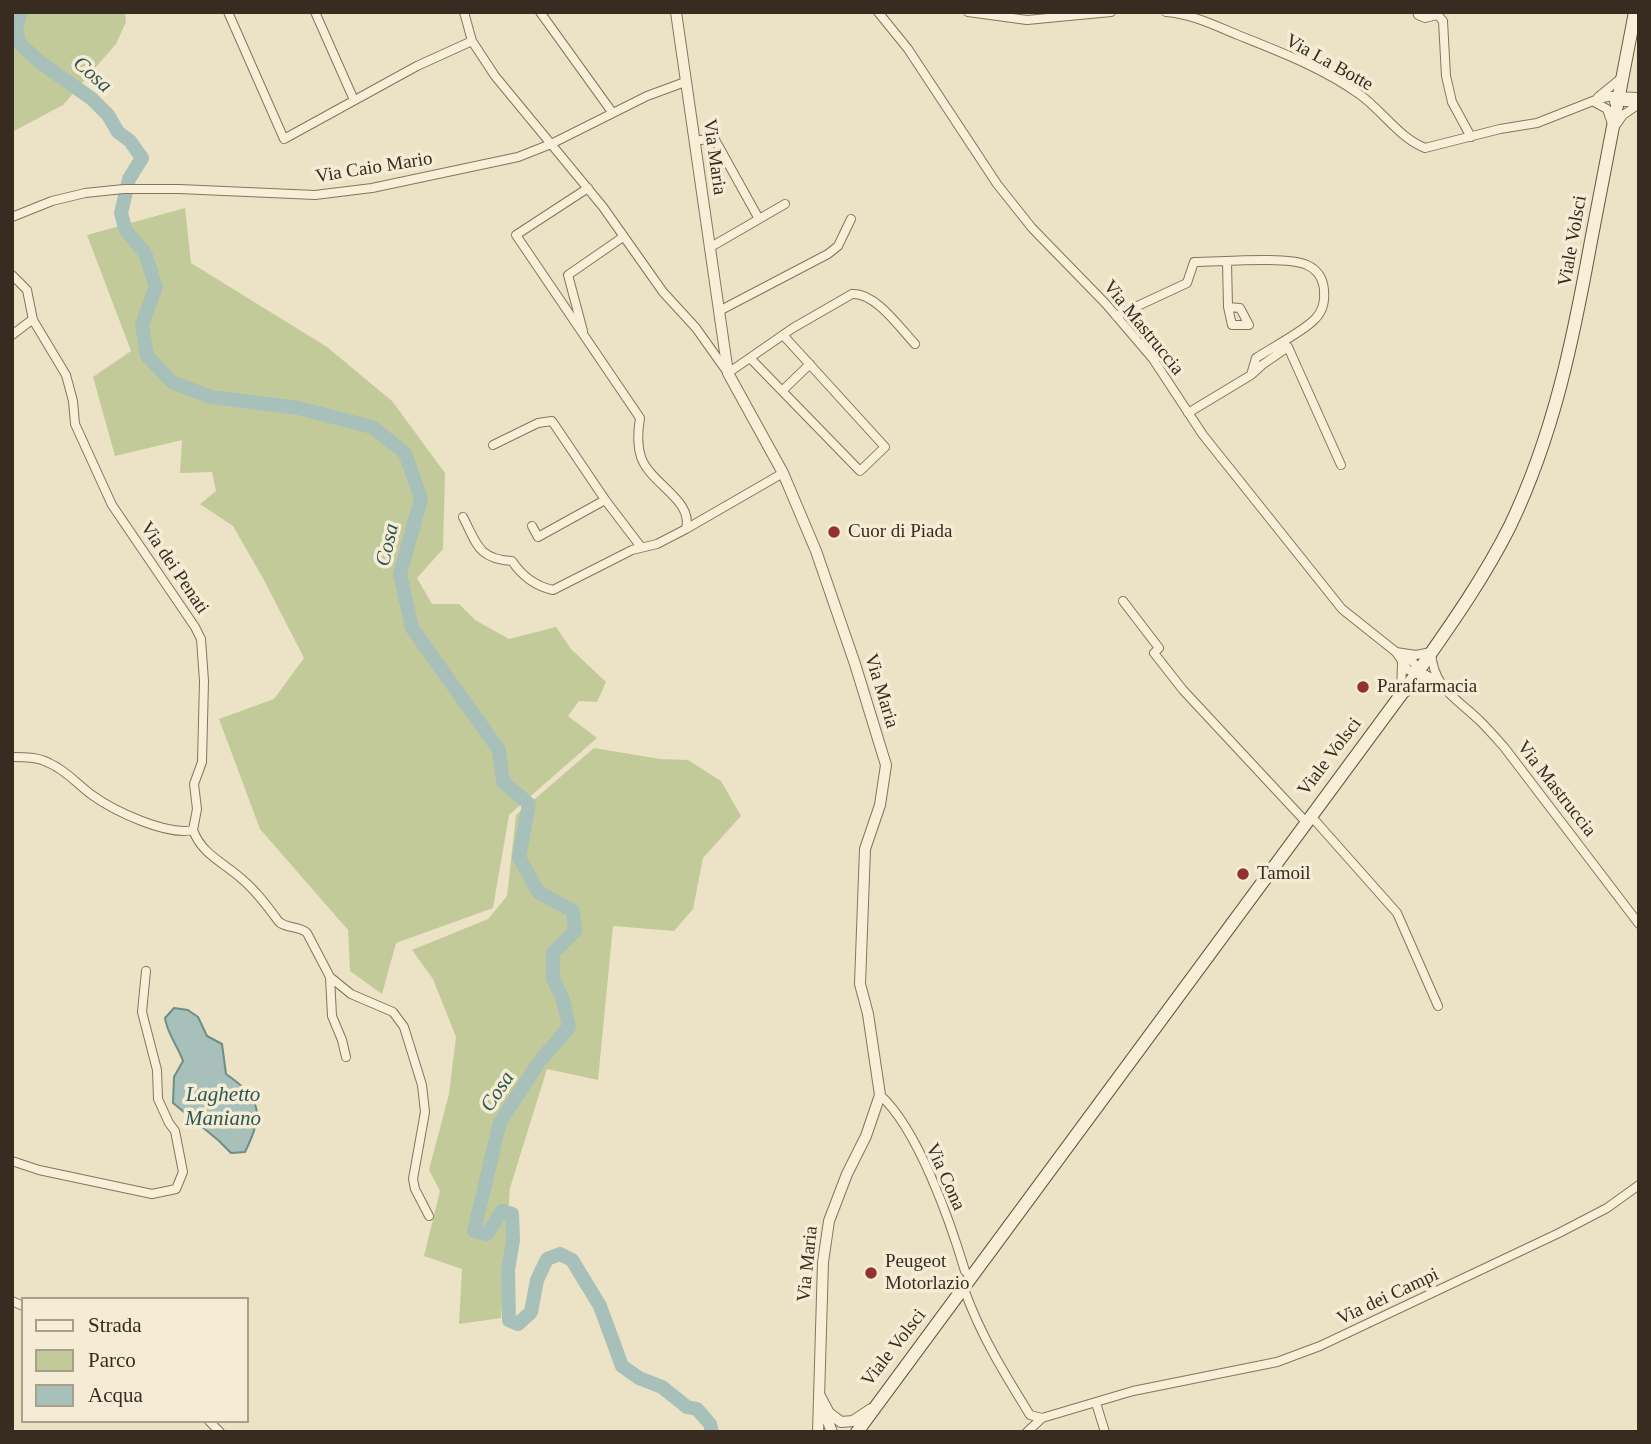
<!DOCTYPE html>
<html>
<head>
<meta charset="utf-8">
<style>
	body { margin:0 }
	#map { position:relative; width:1651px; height:1444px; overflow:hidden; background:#ece2c5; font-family:Georgia,serif }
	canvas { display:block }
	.frame { position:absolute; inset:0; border:14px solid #372c1f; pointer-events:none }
	.legend { position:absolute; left:21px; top:1297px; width:228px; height:126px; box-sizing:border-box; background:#f4ecd5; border:2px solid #a89f8c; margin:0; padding:9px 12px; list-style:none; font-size:21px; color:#372c1f }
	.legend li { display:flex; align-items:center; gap:14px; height:35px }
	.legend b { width:35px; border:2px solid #a89f8c }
</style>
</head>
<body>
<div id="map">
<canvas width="1651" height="1444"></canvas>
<div class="frame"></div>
<ul class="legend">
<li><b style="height:9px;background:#f7efd8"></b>Strada</li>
<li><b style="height:19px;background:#c3ca9a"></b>Parco</li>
<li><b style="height:19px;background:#a7c0b9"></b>Acqua</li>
</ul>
</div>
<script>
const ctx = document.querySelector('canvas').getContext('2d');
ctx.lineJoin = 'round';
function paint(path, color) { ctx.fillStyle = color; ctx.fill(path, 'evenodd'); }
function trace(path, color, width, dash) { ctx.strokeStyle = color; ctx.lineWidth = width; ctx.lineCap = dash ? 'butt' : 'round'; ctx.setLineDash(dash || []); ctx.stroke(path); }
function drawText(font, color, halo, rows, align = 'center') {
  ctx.font = font + ' Georgia,serif'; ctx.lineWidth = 7; ctx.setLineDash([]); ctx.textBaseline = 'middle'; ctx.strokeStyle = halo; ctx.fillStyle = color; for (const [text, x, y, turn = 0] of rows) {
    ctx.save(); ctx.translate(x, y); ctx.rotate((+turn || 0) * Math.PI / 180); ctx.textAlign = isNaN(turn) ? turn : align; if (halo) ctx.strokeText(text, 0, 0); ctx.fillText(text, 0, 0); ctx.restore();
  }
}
const green = new Path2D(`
	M12,12h113l1,10 -10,22 -53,61 -51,27z
	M185,208l6,55 136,84 65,54 53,72 -2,76 -26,29 15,26h27l16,16 34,19 47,-12 15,22 35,33 -9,20 -18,-1 -11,15 29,22 -88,77 -16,93 -97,35 -14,51 -32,-23 -2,-41 -88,-101 -41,-110 55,-20 30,-41 -40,-78 -31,-54 -33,-22 16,-13 -4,-19 -32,1 2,-33 -67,16 -22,-79 38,-26 -44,-116z
	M594,748l66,11 28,1 33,21 20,35 -38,42 -10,51 -19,22 -61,-5 -15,154 -51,-11 -37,119 -9,130 -42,6 3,-55 -38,-13 16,-65 -11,-21 20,-76 7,-57 -23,-58 -21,-29 76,-31 19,-23 9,-81z`);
const water = new Path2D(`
	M174,1008l14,2 10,7 9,19 15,8 4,30c36,25 38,39 19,78l-14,1 -13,-13 -45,-37 1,-26 9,-16c-5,-15 -16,-27 -18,-43z`);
const river = new Path2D(`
	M21,12l-5,15 3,16 21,19 52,37 16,16 10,17 12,9 12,17 -13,21 -8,34 5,18 19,22 11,34 -14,37 5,32 25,26 39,15 87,11 74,19 33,26 16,46 -21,75 12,54 87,122 4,32 26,22 -10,53 19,35 35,19 2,20 -22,22v25l10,22 6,27 -30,35 -39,60 -26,109 13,3 15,-23 10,3 1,26 -5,30 1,50 9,4 13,-12 6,-32 10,-21 13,-5 12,6 28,46 22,60 17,12 23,9 25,20 10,2 13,15 2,8`);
const minor = new Path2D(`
	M228,12l56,127 133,-73 55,-25
	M315,12l39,88
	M464,12l8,29 23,35 108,131 60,85 33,36 32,45 65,-45 59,-34c23,-2 48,34 63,50
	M540,12l72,100
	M878,12l30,37 89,135 35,44 74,76 47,55 50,76 139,174 54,43 20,3 15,-3c3,38 26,46 50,70 8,8 15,16 23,25l135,177
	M968,12l59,8 84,-8
	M1166,12c26,2 48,13 72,23 40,16 85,33 121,59 23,16 40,44 66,54l75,-19 37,-6 61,-24 14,-3 27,1
	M1417,12l1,3 7,3 12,-3
	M1435,12l8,9 3,55 6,26 19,35
	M1598,97l22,-18
	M1614,102h25
	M1596,103l11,6 4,12
	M1616,125l7,-10 16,-11
	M694,141l20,-3 45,81
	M12,217l40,-16 33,-8 39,-4h55l136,6 57,-7 146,-31 33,-13 96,-48 38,-14
	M709,248l76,-44
	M1227,262l1,45 12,1 9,17h-17l-4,-18
	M12,275l15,15 6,30 33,55 7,26 2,23 37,81 83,122 6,12 3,42 -2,81 -8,22 3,25 -4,21c-26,6 -79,-19 -101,-35 -14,-10 -26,-25 -43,-32 -11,-6 -24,-6 -37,-6
	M719,311l109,-57 10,-8 13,-27
	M1116,316l71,-33 7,-21c25,0 93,-6 113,3 11,5 16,13 17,25 1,10 -1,21 -9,29 -11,12 -44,29 -59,39l-5,17 -63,38
	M583,331l-15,-56 55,-38
	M12,335l21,-16
	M751,359l109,112 25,-24 -102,-112
	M1251,375l11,-10 26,-18 53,118
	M783,390l27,-26
	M493,445l45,-22 14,-2 54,80 35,46
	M463,517c14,27 15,42 49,44 10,15 23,25 41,29l79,-40 25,-6 29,-15c8,-29 -36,-45 -45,-72 -4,-12 -3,-27 -1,-39l-124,-183 72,-47
	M532,526l6,11 67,-37
	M686,529l97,-56
	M1123,601l36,47 -5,5 29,37 123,132
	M1396,652l12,18 9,3 13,13
	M1406,656l8,7 4,8 20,10
	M1401,693l1,-29
	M1405,693c14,-8 25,-8 40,-3
	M1311,816l86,97 41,93
	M193,830c9,25 32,33 50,50 14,12 25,27 36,42 9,7 21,4 28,11l23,44 21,17 42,18 11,15 18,58 3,27 -12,67 2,10 14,27
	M330,977l2,39 10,24 4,17
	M880,1095c38,34 70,126 85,176l7,7
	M12,1161l27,9 113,24 24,-5 7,-17 -8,-41 -6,-8 -11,-24 -1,-29 -15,-58 4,-41
	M964,1289c17,47 40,84 66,126l12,3 91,-27 144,-29 43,-16 239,-113 48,-25 32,-23
	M12,1301l11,5
	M1096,1403l9,29
	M209,1421l11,11
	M1027,1432l15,-14`);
const tertiary = new Path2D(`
	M676,12l52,361 55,100 33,78 39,113 31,101 -6,40 -15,44 -5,135 8,30 12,81 -14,41 -19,38 -18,47 -6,41 -5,170
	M820,1396l9,17 12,9 12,-1 18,-12
	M822,1406l10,26`);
const secondary = new Path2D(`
	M857,1432l560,-759c33,-47 67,-95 93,-147 44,-92 63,-186 81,-285 14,-76 29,-152 44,-229`);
const markers = [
	[834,532,7,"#93312f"],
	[1363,687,7,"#93312f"],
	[1243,874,7,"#93312f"],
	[871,1273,7,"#93312f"]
];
const streetNames = [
	["Via La Botte",1329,63,29],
	["Via Maria",714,157,82],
	["Via Caio Mario",374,168,-9],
	["Viale Volsci",1573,241,-80],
	["Via Mastruccia",1143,328,51],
	["Via dei Penati",174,568,56],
	["Via Maria",881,691,73],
	["Viale Volsci",1330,757,-53],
	["Via Mastruccia",1556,789,52],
	["Via Cona",945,1177,66],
	["Via Maria",808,1264,-84],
	["Via dei Campi",1388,1297,-25],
	["Viale Volsci",894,1348,-52]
];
const poiNames = [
	["Cuor di Piada",848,532],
	["Parafarmacia",1377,687],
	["Tamoil",1257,874],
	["Peugeot",885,1262],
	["Motorlazio",885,1284]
];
const waterNames = [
	["Cosa",92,75,41],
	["Cosa",388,545,-77],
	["Cosa",498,1092,-57],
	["Laghetto",223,1095],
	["Maniano",223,1119]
];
paint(green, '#c3ca9a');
paint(water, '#a7c0b9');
trace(water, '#6e8e87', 2);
trace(river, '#a7c0b9', 14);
trace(minor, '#86745c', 10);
trace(tertiary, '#86745c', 12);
trace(secondary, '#68553f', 14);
trace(minor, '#f7efd8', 8);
trace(tertiary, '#f7efd8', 10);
trace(secondary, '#f7efd8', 12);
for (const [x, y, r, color] of markers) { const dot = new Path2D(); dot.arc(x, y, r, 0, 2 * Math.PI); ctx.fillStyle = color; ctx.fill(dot); trace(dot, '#f4ecd5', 2.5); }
drawText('19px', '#372c1f', '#f4ecd5', streetNames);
drawText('19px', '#372c1f', '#f4ecd5', poiNames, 'left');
drawText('italic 21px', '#2f5655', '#f4ecd5', waterNames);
</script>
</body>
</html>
